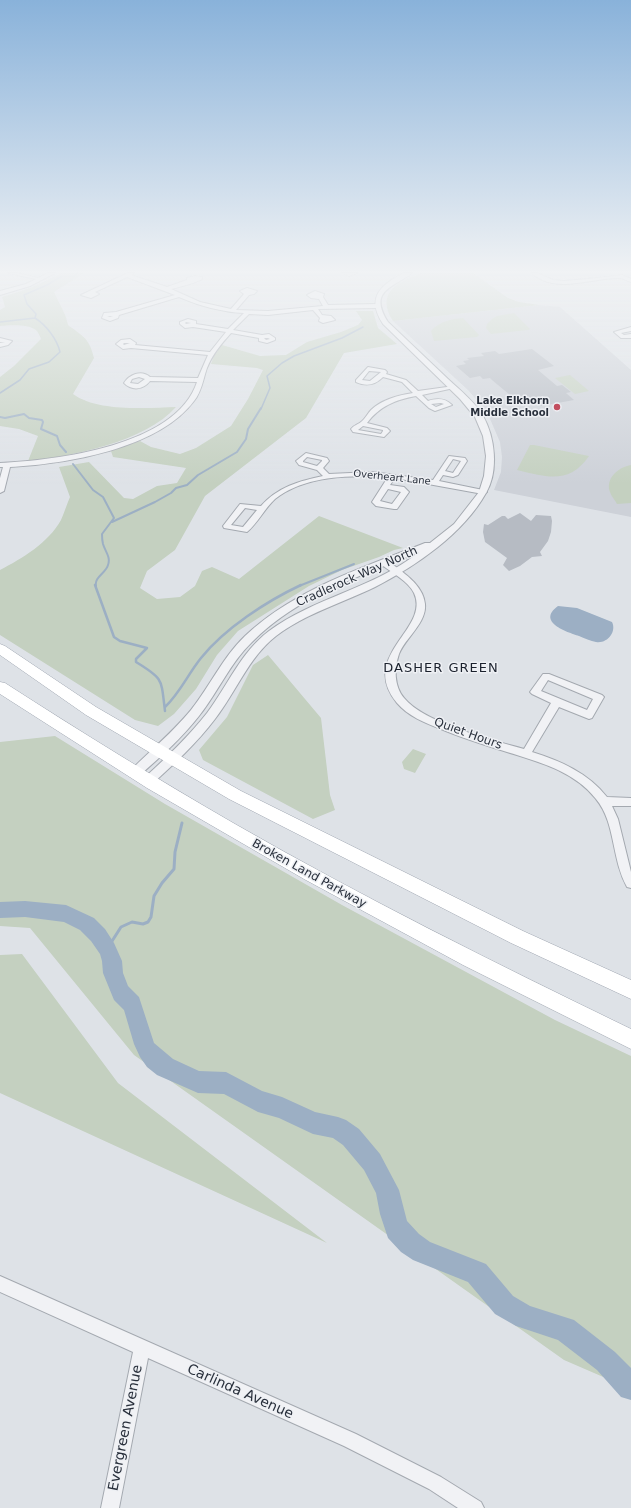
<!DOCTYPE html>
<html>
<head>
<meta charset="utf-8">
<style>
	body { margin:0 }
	canvas { display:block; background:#dee2e7 }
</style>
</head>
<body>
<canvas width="631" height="1508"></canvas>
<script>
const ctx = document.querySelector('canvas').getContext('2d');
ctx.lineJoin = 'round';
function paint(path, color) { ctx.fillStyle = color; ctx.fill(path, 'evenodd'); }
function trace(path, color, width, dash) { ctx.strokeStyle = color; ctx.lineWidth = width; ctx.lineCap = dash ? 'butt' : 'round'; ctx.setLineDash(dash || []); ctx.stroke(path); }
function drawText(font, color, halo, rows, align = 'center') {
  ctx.font = font + ' "DejaVu Sans",sans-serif'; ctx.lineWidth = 3; ctx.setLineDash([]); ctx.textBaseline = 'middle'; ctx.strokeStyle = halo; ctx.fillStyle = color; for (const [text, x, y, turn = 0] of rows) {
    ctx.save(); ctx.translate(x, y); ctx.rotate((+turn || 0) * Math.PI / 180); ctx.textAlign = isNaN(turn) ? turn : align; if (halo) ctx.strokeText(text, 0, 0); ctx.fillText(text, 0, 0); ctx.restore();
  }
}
const built = new Path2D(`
	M539,305l21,2 71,63v147l-137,-27 7,-18 1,-15 -2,-15 -13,-30 -19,-22 -75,-69z`);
const green = new Path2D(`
	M61,273h23l-30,19c5,12 12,21 14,33 16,12 21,13 26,33l-21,36c24,18 74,14 103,13 -31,35 -104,49 -148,54l10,-25 -19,-7 -19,-3v-49l14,-11 27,-27c-1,-3 -3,-7 -5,-9 -8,-6 -26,-5 -36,-4v-16l5,-3 -3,-10c20,-6 40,-13 59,-24z
	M422,273h51l35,25 11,4 20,3 -146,16c-18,-28 5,-40 29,-48z
	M356,311h17l5,17 19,16 -53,9 -38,65 -101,78 -30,54 -28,21 -7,17 17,11 23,-2 15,-11 7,-15 10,-4 27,12 80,-63 84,32 -9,2 -15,7 -37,13 -33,16 -71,45 -21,24 -21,34 -22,25 -16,12 -23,-6 -135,-85v-65c23,-12 48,-27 61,-50 3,-7 6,-16 9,-23l-11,-30 30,-5 35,36 9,1 24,-13 20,-3 9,-15 -73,-11 -2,-6 29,-10 11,6 29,7 16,-6 35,-22 17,-27 15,-29 -6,-2 -46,-4 3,-8 8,-11 38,11 26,-1 21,-13 34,-10 17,-7 4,-5z
	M514,313l16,16 -2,1 -37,4 -5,-6 1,-4 5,-5 5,-3z
	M463,318l16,17 -2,2 -43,4 -3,-10c9,-10 20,-12 32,-13z
	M570,375l19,16 -14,3 -20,-16z
	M530,445h4l55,11c-20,29 -42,21 -72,14z
	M631,465v38l-14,1c-2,-4 -6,-8 -7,-12 -5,-14 9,-25 21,-27z
	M268,655l53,63 9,77 5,15 -22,9 -110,-59 -4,-10 28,-33 26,-52z
	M55,736l110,68 177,101 213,115 76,36v333l-67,-29 -430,-305 -104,-127 -30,-2v-184z
	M413,749l13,5 -11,19 -11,-4 -2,-7z
	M22,954l96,129 209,160 -327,-150v-138z`);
const water = new Path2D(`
	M558,606l19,2 35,14c5,10 -5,22 -16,20 -5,-1 -12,-4 -17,-6 -12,-4 -43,-14 -21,-30z`);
const streamFar3 = new Path2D(`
	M0,322l35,-4
	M0,393l20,-13 9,-11 20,-7 11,-10c-3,-13 -14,-27 -25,-34l1,-4 -9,-10 -3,-9 23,-10 15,-9h12l4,-3
	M261,409l9,-21 -3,-12 15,-13 12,-7 48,-18 21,-11`);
const streamFar2 = new Path2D(`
	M0,417l5,1 19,-4 5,4 13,2 1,2 -2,7 16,7 3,9 6,7
	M73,464l20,26 10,7 11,21 -12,16c0,3 0,6 1,10 2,7 8,13 5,21 -2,8 -14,12 -12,21
	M112,522l43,-20 16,-9 5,-5 11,-3 11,-10 39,-23 9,-13 2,-10 13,-21
	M299,586l55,-22`);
const streamFar1 = new Path2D(`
	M95,585l19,52 6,4 27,7 -11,11v3c28,17 25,17 29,49
	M165,707c15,-14 23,-33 36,-49 24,-30 66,-57 100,-73`);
const stream = new Path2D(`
	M107,949l14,-22 11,-5 11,2 5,-2 3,-5 3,-21 8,-13 12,-14 1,-17 7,-29`);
const river = new Path2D(`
	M25,901l41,4 28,13 11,11 9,14 8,18 1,12 5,13 11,11 15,46 19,16 26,12 27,1 36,19 20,6 33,15 23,5 8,3 13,9 21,25 19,36 8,31 12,13 11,8 56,22 27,32 17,10 44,14 41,32 16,16v32l-10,-3 -24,-27 -39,-30 -42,-14 -21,-12 -27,-32 -55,-22 -12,-8 -13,-14 -8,-24 -4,-21 -12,-23 -21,-25 -10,-7 -20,-4 -34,-16 -21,-6 -34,-18 -26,-1 -41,-18 -10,-8 -7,-10 -6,-13 -10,-34 -10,-10 -11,-27 -1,-12 -2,-7 -9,-13 -11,-11 -16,-8 -39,-5 -25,1v-16z`);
const building = new Path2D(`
	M532,349l22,17 -16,4 19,16 5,-1 9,7 -5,1 8,7 -33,6 -10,-6 -15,3 -8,-8h2l-18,-15 -2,-2 -7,1 -3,-3 -10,2 -14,-12 10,-2 -3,-3 6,-1 -2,-2 17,-2 -3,-3 14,-2 4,3z
	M520,513l11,8 5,-6 15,1 1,5 -1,11 -3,9 -8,11 2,4 -10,1 -12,9 -11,5 -6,-6 4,-7 -22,-16 -2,-10 1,-8 4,1 14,-9h3l3,3z`);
const minor = new Path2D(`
	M8,273h9l26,6 -2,1z
	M128,273h6l-3,2 36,12 20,-7v-2l8,-2 7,1v2c-6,4 -23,8 -31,10l29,13 31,7 13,-15 -4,-3 7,-3 10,3 -3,3 -5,1 -13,15 32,1 55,-5 -4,-7 -8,-1 -4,-3 8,-4 9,3 -1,3 5,8 49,-1 3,2 -3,2 -59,1 4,6 9,1 4,4 -12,3 -4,-2 1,-3 -7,-8 -45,5 -19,-1 -16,16 29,5 7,-1 6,4v2l-8,3 -8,-2v-3l-28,-5c-10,11 -19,22 -24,35 -4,11 -5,23 -13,33 -36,48 -128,63 -184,66l-6,24 -4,2v-15l3,-11h-3v-4c57,-3 176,-17 197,-81l-47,-1c-7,9 -18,10 -26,2 5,-8 17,-14 26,-6l48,1 10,-23 -77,-7 -8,1 -7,-5 5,-4 9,-1 6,4 -1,2 75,7 16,-20 -33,-5 -8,1 -5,-4v-2l8,-3 8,2v3l32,5 16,-16c-23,-1 -44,-7 -65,-16l-60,18 -1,3 -8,3 -8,-3 2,-5 12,-1 59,-17 -48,-18 -32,15 4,2 -8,4 -10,-3zM107,316h6l-3,1zM186,322l5,1 -5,1 -1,-1zM264,338h4l2,1 -4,1zM124,343h6l-6,2 -1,-1zM139,377l6,2 -7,5 -8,-1 2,-4z
	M342,273h15l-8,3z
	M532,273h5l16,7 11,1 24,-2 34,-4 9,4v3c-4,-1 -8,-4 -11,-4 -28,-1 -64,17 -88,-5z
	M631,327v4l-10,2 3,2 7,-1v4h-10l-7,-6z
	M0,338l12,3 -4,4 -8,2v-4l5,-1h-5z
	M368,367l17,3 2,2 -1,2 20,6 12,11 36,-5v2l-32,7 6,6c9,-3 17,-3 24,4l-17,6 -6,-3 -13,-12c-21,4 -36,10 -49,27l20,5 3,3 -6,6 -31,-5 -2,-3c3,-4 6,-4 10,-7 4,-3 7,-9 10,-12 10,-10 28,-15 42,-17l-11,-11 -19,-5c-8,8 -16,10 -27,5v-2zM369,371l12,1 -11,9 -8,-1zM441,403l3,1 -8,3 -5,-3zM363,426l20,4v1l-2,3 -23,-4z
	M306,453l21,5 2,3 -6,7 6,6 43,-2 61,8 16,-24 16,2 2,3 -9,14 -5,2 -10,-2 -4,6 44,9 4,2 -4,2 -88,-16 -5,7 14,2 5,5 -12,17h-3l-18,-3 -4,-4 16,-25c-36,-2 -83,-2 -113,22 -10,9 -18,25 -28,33l-23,-4 -1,-2 17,-22 21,2c17,-19 38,-25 62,-30l-6,-6 -18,-5 -3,-4zM307,457l15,3v1l-5,5 -14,-4v-1zM453,459l8,2 -8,12 -8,-2zM388,489l13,3 -9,12 -12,-3zM245,508l12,2 -14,17 -12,-2z
	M382,561h6c14,11 35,23 37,43 2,19 -20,34 -26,50 -5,14 -5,32 5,44 20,25 88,42 120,51l27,-46 -19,-9 -2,-2 13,-18h6l53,21 2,2 -12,21 -3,1 -30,-12 -27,45c29,9 56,21 75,45l24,1v8h-19l6,13 13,53v16l-4,-1c-16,-29 -11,-64 -31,-88 -22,-28 -57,-37 -89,-47 -22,-7 -45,-14 -66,-23 -16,-6 -33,-13 -44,-26 -39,-48 34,-74 17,-110 -6,-12 -22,-20 -32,-28zM548,680l45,19 -6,11 -46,-19z
	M0,1276l356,158 85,43 40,25 3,6h-26l-29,-19 -85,-43 -196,-88 -29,150h-18l32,-156 -133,-60z`);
const tertiary = new Path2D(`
	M48,273h7l-25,13 -30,9v-4l26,-7z
	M404,273h8c-19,15 -44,17 -24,49 20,19 40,38 60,57 12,11 27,23 35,37 12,21 16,55 3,77 -23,41 -70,73 -111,94 -33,16 -70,27 -99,49 -28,22 -40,56 -61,83 -18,24 -41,45 -63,65l-4,2 -4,-2 -2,-3 2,-3c22,-20 45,-42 63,-65 21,-28 34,-61 62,-82 46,-34 106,-43 150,-79 -58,24 -122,44 -167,90 -22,21 -34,50 -53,74 -17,22 -39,41 -60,60l-4,2 -4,-2 -2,-3 2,-3c20,-20 42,-38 60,-60 19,-24 32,-53 54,-74 50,-47 117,-68 180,-93h5l24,-19 25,-32 5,-16 2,-20 -3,-20 -8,-19 -15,-18 -77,-75c-17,-26 -3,-39 21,-51z`);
const primary = new Path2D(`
	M0,644l5,2 91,61 145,84 282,140 108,49v19l-120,-56 -282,-144 -143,-84 -86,-60z
	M0,682l5,1c76,49 152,96 230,141 129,74 262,140 396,205v20l-168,-84 -159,-86 -157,-91 -147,-94z`);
const markers = [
	[557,407,4,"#c24d5e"]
];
const farPoinames = [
	["Lake Elkhorn",549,401],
	["Middle School",549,413]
];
const farStreetnames = [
	["Overheart Lane",392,478,6]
];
const streetNames = [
	["Cradlerock Way North",357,577,-24],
	["Quiet Hours",468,734,20],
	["Broken Land Parkway",309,874,29]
];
const neighbourhoodNames = [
	["DASHER GREEN",441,669]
];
const nearStreetnames = [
	["Carlinda Avenue",240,1392,24],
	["Evergreen Avenue",126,1428,-79]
];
paint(built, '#cdd1d8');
paint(green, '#c4d0c0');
paint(water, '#9cafc4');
trace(streamFar3, '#9cafc4', 1.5);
trace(streamFar2, '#9cafc4', 2);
trace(streamFar1, '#9cafc4', 2.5);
trace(stream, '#9cafc4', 3);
paint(river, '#9cafc4');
paint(building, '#b6bbc3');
trace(minor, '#a4a9b0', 2);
trace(tertiary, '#a4a9b0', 2);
trace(primary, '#9fa6b1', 1);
paint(minor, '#f1f2f5');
paint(tertiary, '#f1f2f5');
paint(primary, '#fff');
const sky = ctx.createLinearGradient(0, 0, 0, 484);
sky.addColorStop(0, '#89b2da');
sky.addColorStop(0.56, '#f0f2f4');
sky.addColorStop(1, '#f0f2f400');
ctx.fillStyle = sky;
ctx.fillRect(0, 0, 631, 484);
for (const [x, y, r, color] of markers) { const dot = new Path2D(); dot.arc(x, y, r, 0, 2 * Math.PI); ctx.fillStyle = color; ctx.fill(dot); trace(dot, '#eef0f4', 1.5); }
drawText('bold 10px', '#29303c', '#eef0f4', farPoinames, 'right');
drawText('10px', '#29303c', '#eef0f4', farStreetnames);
drawText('12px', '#29303c', '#eef0f4', streetNames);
ctx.letterSpacing = '1px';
drawText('13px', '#1b212d', '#eef0f4', neighbourhoodNames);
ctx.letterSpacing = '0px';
drawText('14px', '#29303c', '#eef0f4', nearStreetnames);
</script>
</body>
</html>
